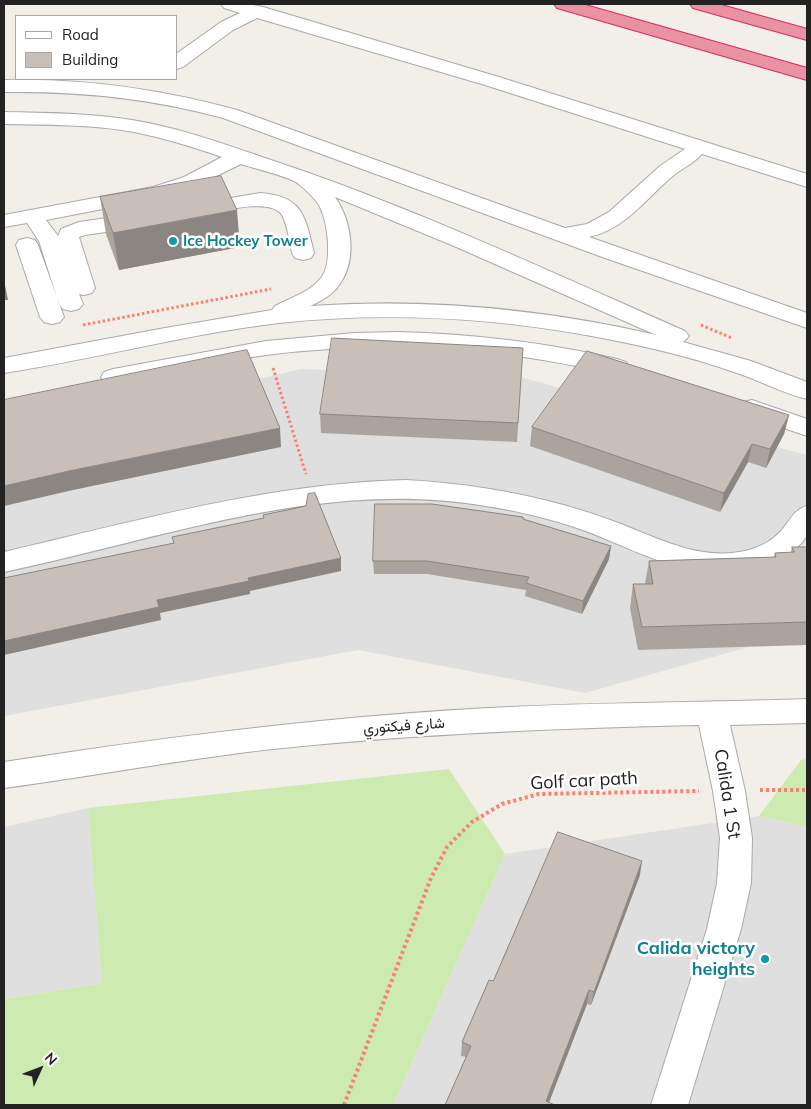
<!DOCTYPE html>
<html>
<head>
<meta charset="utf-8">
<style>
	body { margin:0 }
	#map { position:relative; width:811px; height:1109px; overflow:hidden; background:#f2efe9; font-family:Mulish,sans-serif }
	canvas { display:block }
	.frame { position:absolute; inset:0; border:5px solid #222; pointer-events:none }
	.legend { position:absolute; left:15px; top:15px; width:162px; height:65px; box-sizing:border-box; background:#fff; border:1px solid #a7a7a7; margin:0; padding:6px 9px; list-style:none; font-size:15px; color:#222 }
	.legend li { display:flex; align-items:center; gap:10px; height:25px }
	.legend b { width:25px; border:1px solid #a7a7a7 }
	.north { position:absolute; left:15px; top:1044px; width:50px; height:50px; -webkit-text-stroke:4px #fff; paint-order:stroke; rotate:47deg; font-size:14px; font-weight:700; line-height:20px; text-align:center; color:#222 }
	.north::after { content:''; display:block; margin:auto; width:18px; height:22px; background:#222; clip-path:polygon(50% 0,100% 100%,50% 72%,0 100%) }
</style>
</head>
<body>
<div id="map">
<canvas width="811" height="1109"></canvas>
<div class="frame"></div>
<ul class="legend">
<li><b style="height:6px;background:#fff"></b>Road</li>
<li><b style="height:14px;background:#c7bfb8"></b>Building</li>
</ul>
<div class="north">N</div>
</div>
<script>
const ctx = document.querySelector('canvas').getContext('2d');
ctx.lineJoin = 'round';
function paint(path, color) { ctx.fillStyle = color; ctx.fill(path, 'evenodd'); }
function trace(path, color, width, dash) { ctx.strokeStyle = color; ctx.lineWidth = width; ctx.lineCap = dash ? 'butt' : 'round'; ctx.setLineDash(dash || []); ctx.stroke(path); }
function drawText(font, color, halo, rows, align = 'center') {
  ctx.font = font + ' Mulish,Vazirmatn,sans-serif'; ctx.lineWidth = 5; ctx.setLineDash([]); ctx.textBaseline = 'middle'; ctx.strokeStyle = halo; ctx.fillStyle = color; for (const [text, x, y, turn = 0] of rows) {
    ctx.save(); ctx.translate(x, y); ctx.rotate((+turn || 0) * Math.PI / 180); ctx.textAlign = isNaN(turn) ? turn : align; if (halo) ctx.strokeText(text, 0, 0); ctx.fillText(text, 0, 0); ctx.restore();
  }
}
const residential = new Path2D(`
	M301,369l219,8 287,78v78l-23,104 -199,56 -227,-43 -354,66v-276z
	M88,808l14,175 -98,16v-172z
	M759,816l48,11v278h-414l112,-251z`);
const grass = new Path2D(`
	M807,759v68l-48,-11 42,-56z
	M449,769l56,85 -112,251h-389v-106l98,-16 -14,-175z`);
const pathFar1 = new Path2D(`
	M83,325l188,-36
	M701,325l31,13
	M273,368l33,106`);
const path = new Path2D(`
	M760,790h47
	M344,1105l87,-227 16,-31 25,-25 30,-18 37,-10 160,-3`);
const minor = new Path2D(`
	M221,4h27l15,3 236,70 308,97v13l-105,-33c-8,9 -19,14 -28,21 -28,23 -48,54 -85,62l218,76v15l-202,-70 -382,-140c-73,-20 -144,-27 -219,-26v-12c80,-2 156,9 233,30l328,118 22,-4 22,-12 51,-46 25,-17 -200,-64 -228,-67 -24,12 -50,37 -7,2v-15l45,-32 19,-9 -16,-5z
	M4,112c43,1 86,1 128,8 50,8 97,26 145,42 140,47 274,110 408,169l4,5 -6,6 68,19 56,21v17c-25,-6 -48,-19 -73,-27 -48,-17 -98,-28 -148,-37 -100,-18 -206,-23 -307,-12 -93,11 -183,36 -275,50v-15l161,-30 107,-18 3,-4c15,-8 35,-14 46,-28 12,-15 7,-54 -1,-71 -4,-8 -17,-20 -24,-25 -13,-7 -40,-13 -55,-18l-43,21 -33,12 -119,23 12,16 3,-7 18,-7 62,-9 8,2 3,5 -3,5 -8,2 -56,8 -6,2 16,51 -3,5 -8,2 -5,-1 4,10 -4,5 -8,2 -8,-2 -4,-5 -20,-63 -12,-18 -23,4v-12l149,-28 31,-10 38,-20c-29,-10 -58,-19 -88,-25 -43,-8 -87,-7 -130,-8zM335,197l119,49 202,89c-112,-26 -231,-37 -346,-29 9,-4 19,-9 26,-17 22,-25 17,-66 -1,-92z
	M260,193c43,3 45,23 54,60l-3,5 -8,2 -8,-2 -3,-5c-3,-12 -4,-27 -10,-38 -11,-19 -68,-2 -86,1l-8,-1 -3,-5 3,-5 8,-1z
	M27,238l8,2 3,5 26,72 -4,5 -8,2 -8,-2 -4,-5 -24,-72 3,-5z
	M398,332c75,2 146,10 219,27l9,3 3,5 -3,5 -9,3c-116,-28 -233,-35 -351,-20 -51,7 -102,19 -153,30l-9,-3 -3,-5 3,-5 9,-3 153,-28 88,-8z
	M752,400l55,19v17l-64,-22 -3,-6 3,-6z
	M406,480c54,3 108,11 161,26 18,5 36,11 54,18 41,16 82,38 128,26 11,-3 24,-10 32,-19 9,-10 12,-21 26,-25v30c-12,17 -28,25 -48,31 -65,19 -117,-15 -176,-37 -31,-11 -65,-19 -97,-24 -164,-28 -324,33 -482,66v-20c132,-31 266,-69 402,-72z
	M807,699v24l-77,2 15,66 7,47 -1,45 -10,46 -53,176h-37l56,-176 10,-46 3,-45 -7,-47 -14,-66c-142,3 -284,9 -426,24 -90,10 -179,27 -269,39v-26c155,-24 310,-44 467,-53 112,-7 224,-6 336,-10z`);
const highway = new Path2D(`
	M554,4h28l225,64v12l-250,-72z
	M690,4h28l89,25v11l-114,-32z`);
const wall = new Path2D(`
	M100,197l140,50 -121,23 -13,-36z
	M523,348l-6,94 -196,-9 -1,-19z
	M789,415l-5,19 -18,34 -18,-6 -28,50 -190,-66 2,-19z
	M523,519l88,27 -2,13 -27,55 -57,-18 1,-6 -99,-16h-53l-1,-13z
	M792,547h15v98l-169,5 -8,-42 3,-24h12l4,-23 125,-4 1,-4 16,-1z
	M640,875l-49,130 -4,-1 -38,98 -104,3 21,-48 -5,-1 1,-14 31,-61z`);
const shadedWall = new Path2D(`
	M237,210l3,37 -121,23 -6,-37z
	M4,280l4,20h-4z
	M789,415l-5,19 -18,34 4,-19z
	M280,428l1,19 -208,43 -69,16v-20l65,-15z
	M752,444l-4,18 -28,50 4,-19z
	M611,546l-2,13 -27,55 1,-13z
	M341,558v13l-91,20v3l-90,19 1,7 -157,35v-14l153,-41 91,-22z
	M642,861l-2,14 -49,130 3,-13z
	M589,990l-2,14 -39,101 -2,-4z`);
const building = new Path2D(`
	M221,176l16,34 -124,23 -13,-36z
	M332,338l191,10 -5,75 -198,-9z
	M247,350l33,78 -211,43 -65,15v-86z
	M587,351l202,64 -19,34 -18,-5 -28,49 -192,-66z
	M315,493l26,65 -93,20 1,3 -92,19 2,7 -155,34v-63l170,-35 -2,-6 92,-19 -1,-3 43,-9 2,-12z
	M375,504h57l91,13v2l88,27 -28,55 -57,-18 3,-6 -102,-16h-54z
	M792,547h15v75l-165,5 -9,-43h20l-4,-23 127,-4 -1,-4 19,-1z
	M558,832l84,29 -48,131 -5,-2 -43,111 9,4h-110l26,-59 -9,-4 27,-62 4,1z`);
const markers = [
	[173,241,5,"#0f9aa8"],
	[765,959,5,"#0f9aa8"]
];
const cultureNames = [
	["Ice Hockey Tower",183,241]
];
const streetNames = [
	["شارع فيكتوري",404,726,-4]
];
const nearStreetnames = [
	["Golf car path",584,781,-3],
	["Calida 1 St",727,794,81]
];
const nearCulturenames = [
	["Calida victory",755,949],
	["heights",755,970]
];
paint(residential, '#e0dfdf');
paint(grass, '#cdebb0');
trace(minor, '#a9a9a9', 2);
trace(highway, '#dc2a67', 2);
trace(pathFar1, '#fa8072', 3, [2.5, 2.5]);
trace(path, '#fa8072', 4, [3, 3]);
paint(minor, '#fff');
paint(highway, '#e892a2');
paint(wall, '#aba49e');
paint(shadedWall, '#8b8681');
paint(building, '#c7bfb8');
trace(building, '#8b8681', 1);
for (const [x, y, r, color] of markers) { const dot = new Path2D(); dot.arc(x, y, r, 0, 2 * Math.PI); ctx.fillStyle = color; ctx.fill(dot); trace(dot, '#fff', 2); }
drawText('bold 15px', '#0d838f', '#fff', cultureNames, 'left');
drawText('15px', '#222', '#fff', streetNames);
drawText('18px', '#222', '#fff', nearStreetnames);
drawText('bold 18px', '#0d838f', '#fff', nearCulturenames, 'right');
</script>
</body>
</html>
